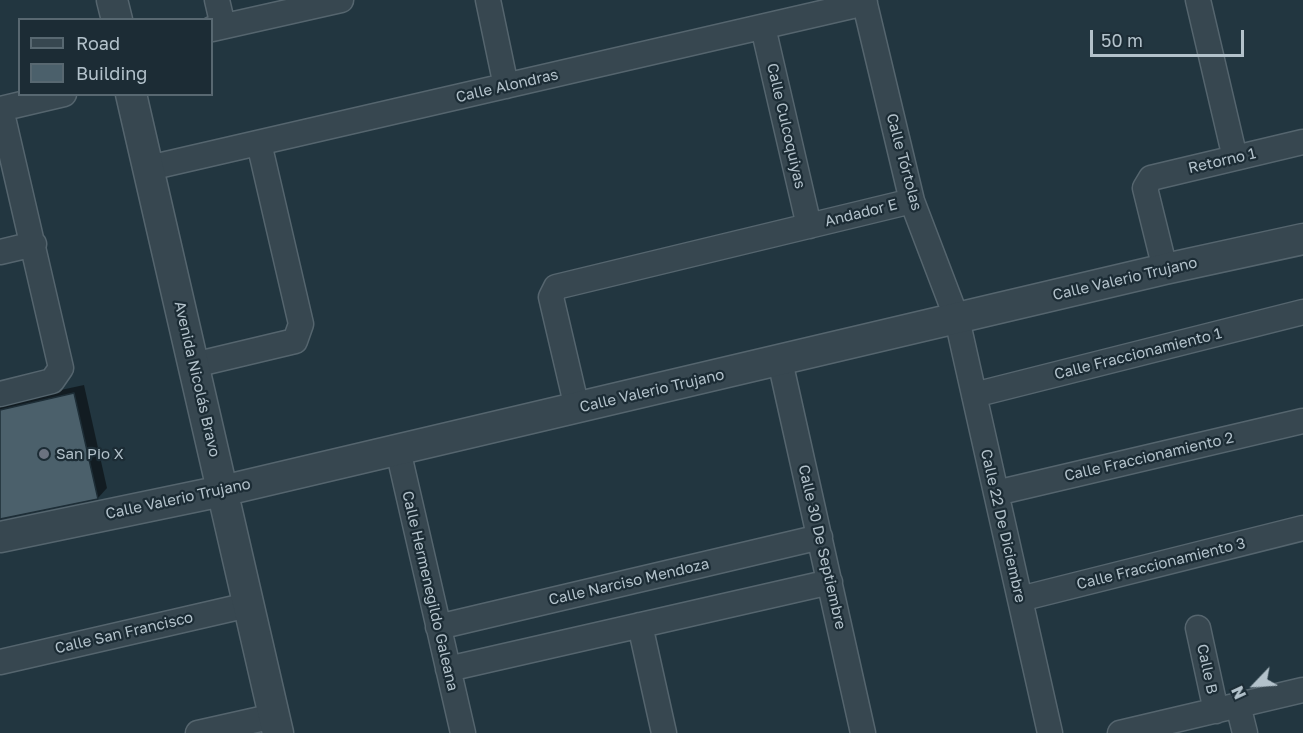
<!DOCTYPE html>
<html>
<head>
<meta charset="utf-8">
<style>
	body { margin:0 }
	#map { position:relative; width:1303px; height:733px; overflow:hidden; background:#223640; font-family:"Golos Text",sans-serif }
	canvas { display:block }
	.legend { position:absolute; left:18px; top:18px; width:195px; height:78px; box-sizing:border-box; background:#1c2c35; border:2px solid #586871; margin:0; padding:8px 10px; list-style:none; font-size:18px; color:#b3c2cb }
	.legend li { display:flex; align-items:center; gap:12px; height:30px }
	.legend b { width:30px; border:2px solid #586871 }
	.north { position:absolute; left:1225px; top:655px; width:60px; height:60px; -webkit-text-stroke:4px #1c2c35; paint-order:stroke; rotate:245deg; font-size:16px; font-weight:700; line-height:24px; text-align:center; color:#b3c2cb }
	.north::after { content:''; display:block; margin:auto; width:21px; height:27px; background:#b3c2cb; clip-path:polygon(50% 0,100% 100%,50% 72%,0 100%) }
	.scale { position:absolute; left:1090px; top:30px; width:154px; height:27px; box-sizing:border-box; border:3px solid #b3c2cb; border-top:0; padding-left:8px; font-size:18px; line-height:21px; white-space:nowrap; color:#b3c2cb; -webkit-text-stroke:4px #1c2c35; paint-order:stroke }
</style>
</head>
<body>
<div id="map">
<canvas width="1303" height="733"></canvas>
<ul class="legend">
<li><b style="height:8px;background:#374750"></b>Road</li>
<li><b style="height:16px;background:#4b606b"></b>Building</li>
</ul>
<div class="north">N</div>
<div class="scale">50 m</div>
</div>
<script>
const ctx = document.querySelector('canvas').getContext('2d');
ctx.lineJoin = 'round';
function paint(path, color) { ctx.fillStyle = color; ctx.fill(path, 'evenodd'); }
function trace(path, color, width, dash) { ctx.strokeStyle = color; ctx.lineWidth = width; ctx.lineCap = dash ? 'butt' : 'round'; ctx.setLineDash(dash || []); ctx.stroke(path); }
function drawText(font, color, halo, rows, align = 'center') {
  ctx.font = font + ' "Golos Text",sans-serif'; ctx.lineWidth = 4.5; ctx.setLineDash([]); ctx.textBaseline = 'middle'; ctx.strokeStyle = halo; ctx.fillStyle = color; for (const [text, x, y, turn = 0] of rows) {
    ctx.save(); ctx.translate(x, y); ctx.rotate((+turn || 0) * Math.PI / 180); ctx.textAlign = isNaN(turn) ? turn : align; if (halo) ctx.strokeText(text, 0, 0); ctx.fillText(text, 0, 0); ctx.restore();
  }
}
const shadow = new Path2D(`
	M84,385l23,103 -9,10 -98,8v-103z`);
const building = new Path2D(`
	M74,393l24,106 -98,20v-109z`);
const minor = new Path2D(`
	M217,0l6,26
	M488,0l18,86
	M864,0l48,201 45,118 93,414
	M1198,0l37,158
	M763,27l46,199
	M212,29l129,-29
	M0,109l64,-15
	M149,168l716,-165
	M0,252l34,-8
	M1165,269l-20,-81 6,-10 152,-36
	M780,361l83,372
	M194,365l101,-24 6,-17 -42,-181
	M0,394l52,-13 9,-13 -60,-259
	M974,395l329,-83
	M577,408l-26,-111 5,-10 356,-86
	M398,450l65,283
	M996,493l307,-72
	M1020,599l283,-71
	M640,625l24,108
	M438,627l382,-90
	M1198,628l18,83
	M0,662l248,-57
	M448,669l382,-87
	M1238,705l7,28
	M198,733l76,-17
	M1120,733l183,-43`);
const tertiary = new Path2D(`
	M112,0l5,20
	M131,94l147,639
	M0,537l222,-46 943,-222 138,-30`);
const markers = [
	[44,454,6,"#6b7280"]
];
const streetNames = [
	["Calle Alondras",507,86,-13],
	["Calle Culcoquiyas",786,126,77],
	["Retorno 1",1222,161,-13],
	["Calle Tórtolas",904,162,75],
	["Andador E",861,213,-14],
	["Calle Valerio Trujano",1125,279,-13],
	["Calle Fraccionamiento 1",1138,354,-14],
	["Avenida Nicolás Bravo",197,379,77],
	["Calle Valerio Trujano",652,391,-13],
	["Calle Fraccionamiento 2",1149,457,-13],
	["Calle Valerio Trujano",178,499,-12],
	["Calle 22 De Diciembre",1003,526,77],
	["Calle 30 De Septiembre",822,547,77],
	["Calle Fraccionamiento 3",1161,564,-14],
	["Calle Narciso Mendoza",629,582,-13],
	["Calle Hermenegildo Galeana",430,591,77],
	["Calle San Francisco",124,633,-13],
	["Calle B",1207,669,78]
];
const poiNames = [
	["San Pio X",56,454]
];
paint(shadow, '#0007');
paint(building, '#4b606b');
trace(building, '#1e2e37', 1.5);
trace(minor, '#55656e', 27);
trace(tertiary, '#55656e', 33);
trace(minor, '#374750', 24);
trace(tertiary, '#374750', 30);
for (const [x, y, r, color] of markers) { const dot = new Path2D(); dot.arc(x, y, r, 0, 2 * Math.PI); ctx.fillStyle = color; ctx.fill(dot); trace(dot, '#1c2c35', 2); }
drawText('15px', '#b3c2cb', '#1c2c35', streetNames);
drawText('15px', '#b3c2cb', '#1c2c35', poiNames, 'left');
</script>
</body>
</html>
